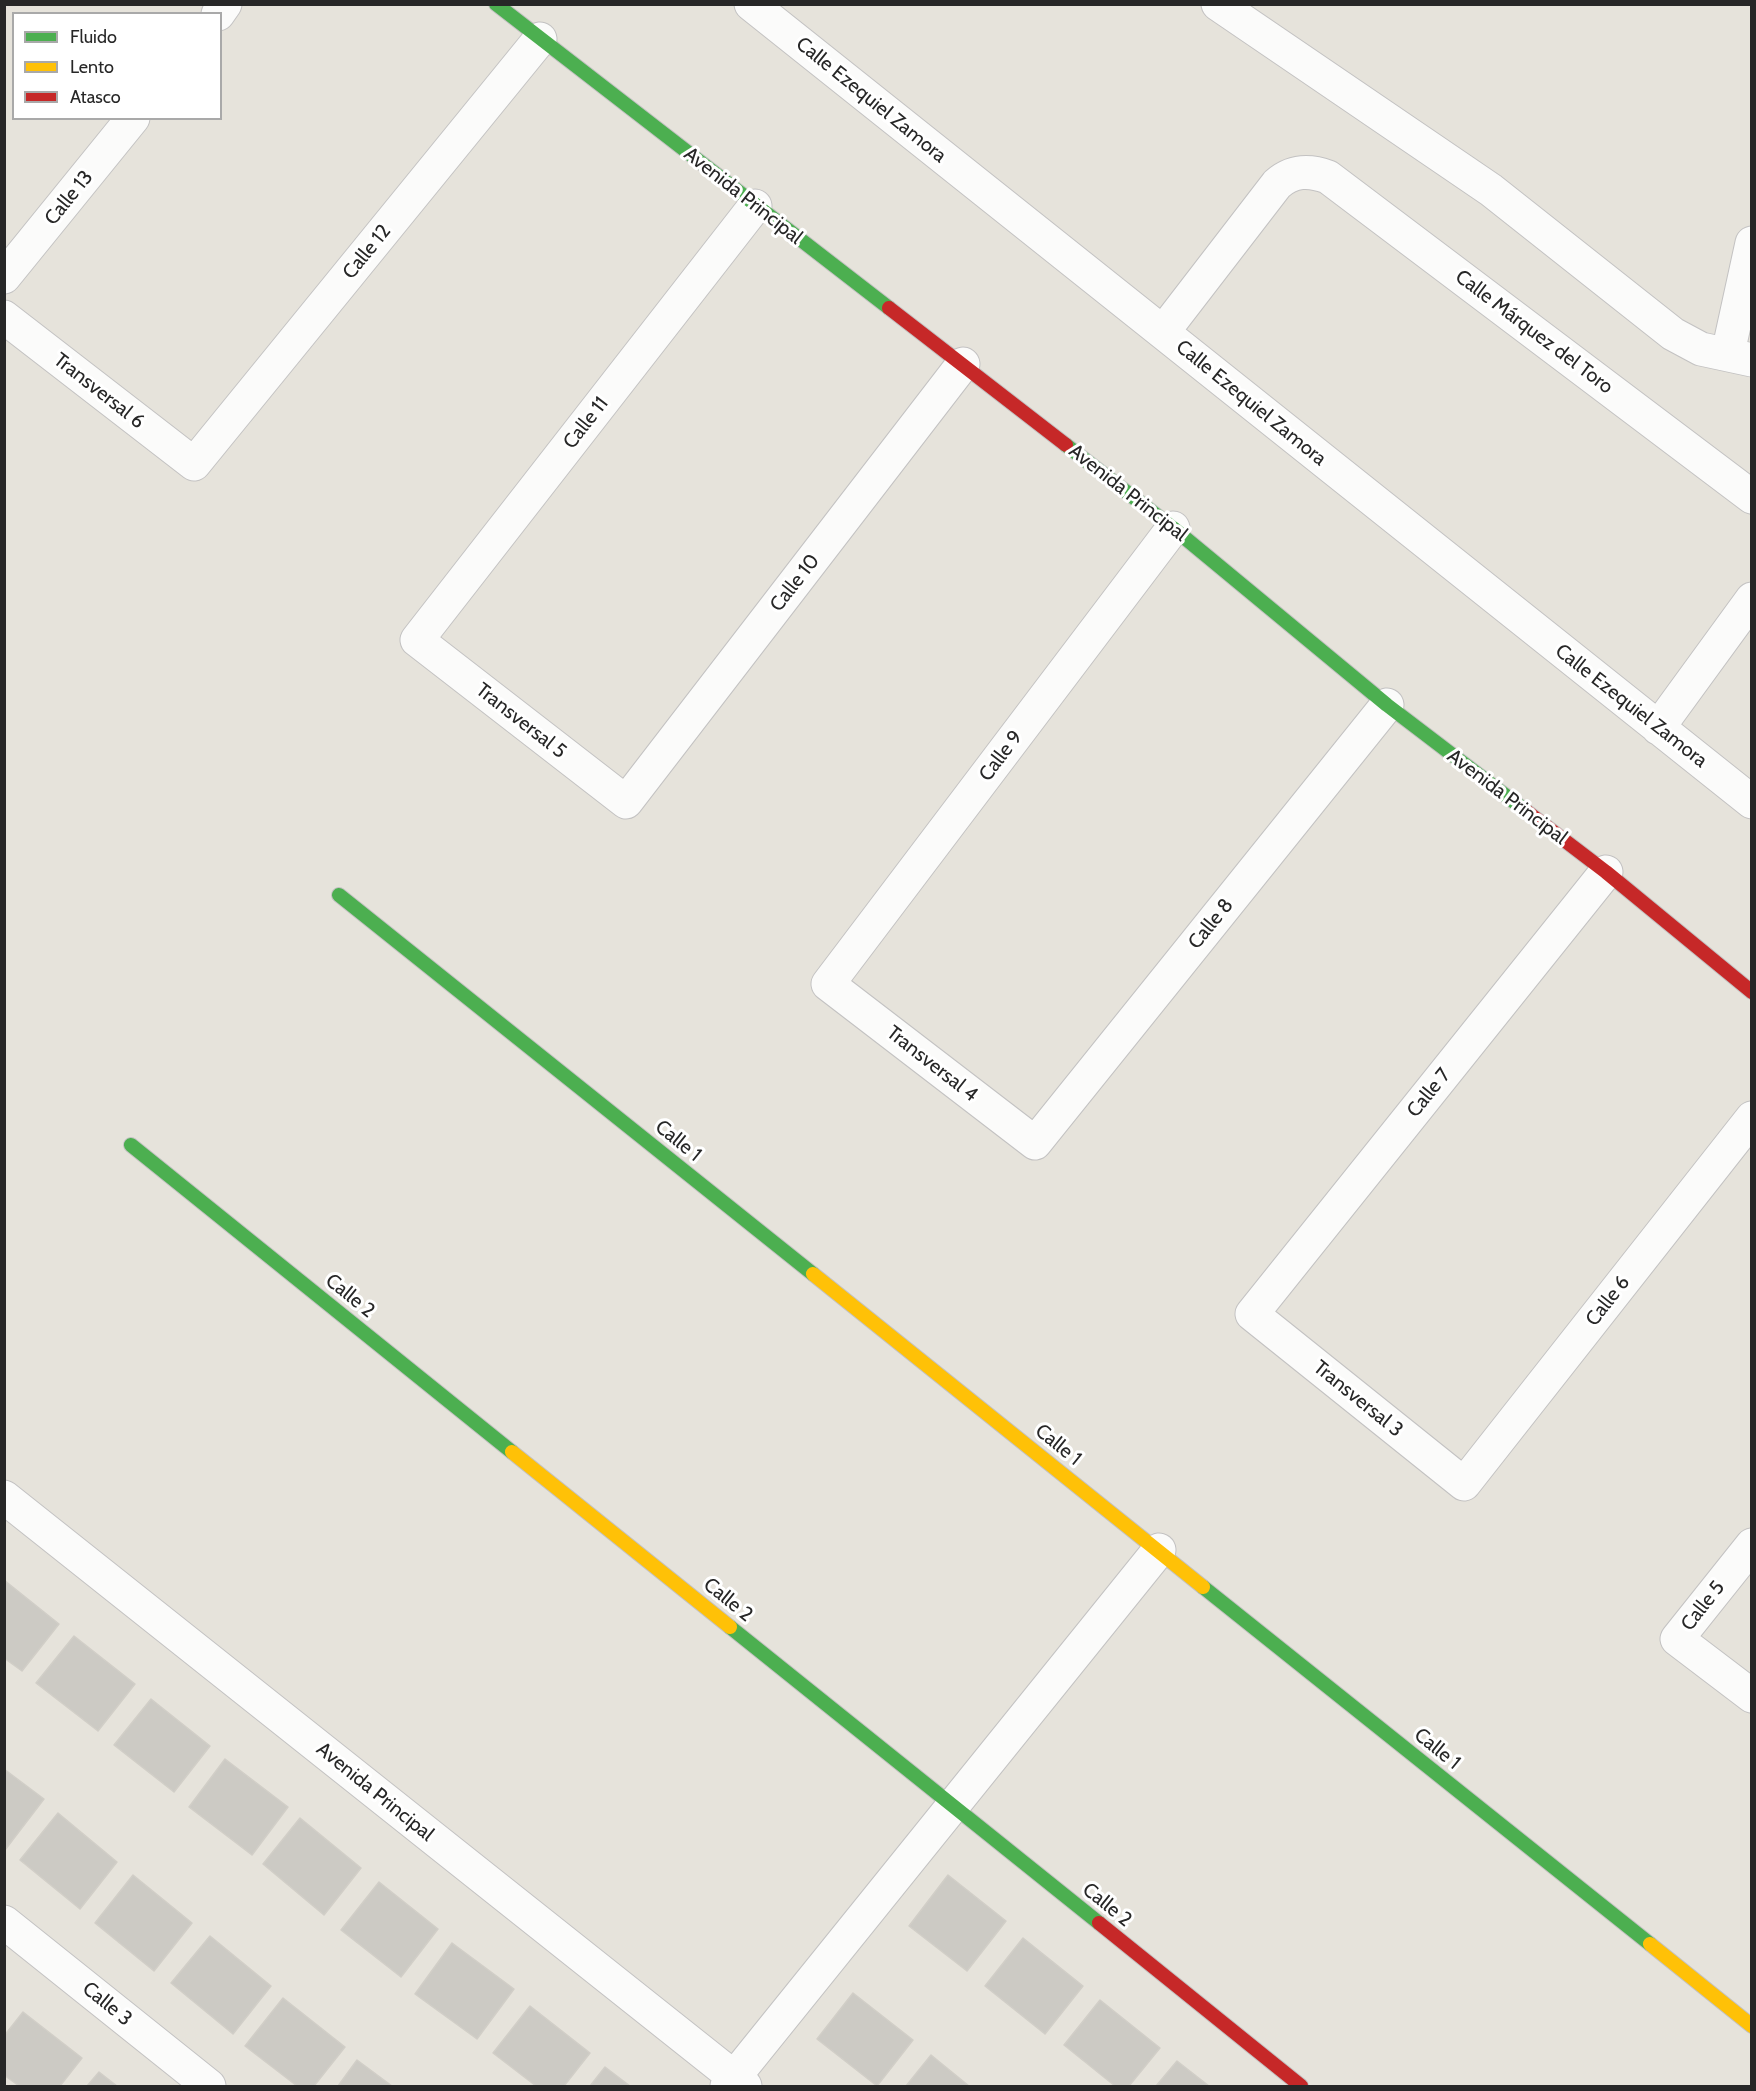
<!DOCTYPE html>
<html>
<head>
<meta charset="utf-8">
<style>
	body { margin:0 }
	#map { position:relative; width:1756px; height:2091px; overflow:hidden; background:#e6e3db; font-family:Cabin,sans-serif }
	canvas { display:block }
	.frame { position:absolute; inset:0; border:6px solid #272727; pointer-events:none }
	.legend { position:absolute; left:12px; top:12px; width:210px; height:108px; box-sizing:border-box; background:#fff; border:2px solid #a9a9a9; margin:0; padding:8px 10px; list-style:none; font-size:18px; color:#272727 }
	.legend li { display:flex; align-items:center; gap:12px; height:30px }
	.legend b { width:30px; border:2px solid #a9a9a9 }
</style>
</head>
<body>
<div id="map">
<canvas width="1756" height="2091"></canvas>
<div class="frame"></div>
<ul class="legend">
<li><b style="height:8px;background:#4caf50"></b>Fluido</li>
<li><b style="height:8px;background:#ffc107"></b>Lento</li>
<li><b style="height:8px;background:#c62828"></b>Atasco</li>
</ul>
</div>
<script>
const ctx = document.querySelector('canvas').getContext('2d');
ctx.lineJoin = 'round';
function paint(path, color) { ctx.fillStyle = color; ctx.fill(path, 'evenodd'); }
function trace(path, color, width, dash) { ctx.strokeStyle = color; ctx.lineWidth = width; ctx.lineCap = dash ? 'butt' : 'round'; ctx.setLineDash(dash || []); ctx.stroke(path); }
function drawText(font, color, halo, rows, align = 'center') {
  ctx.font = font + ' Cabin,sans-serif'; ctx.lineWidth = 6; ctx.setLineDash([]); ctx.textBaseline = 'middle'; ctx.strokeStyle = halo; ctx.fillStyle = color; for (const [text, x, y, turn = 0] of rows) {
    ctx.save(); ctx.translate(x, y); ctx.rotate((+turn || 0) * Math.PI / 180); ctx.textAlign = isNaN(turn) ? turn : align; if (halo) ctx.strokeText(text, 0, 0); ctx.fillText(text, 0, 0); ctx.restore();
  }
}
const building = new Path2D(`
	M4,1580l55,44 -37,47 -18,-13z
	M74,1636l61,48 -37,47 -62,-48z
	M151,1699l59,47 -36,46 -60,-47z
	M225,1759l63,48 -36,48 -63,-48z
	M4,1769l40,30 -39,51h-1z
	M58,1813l59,49 -37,47 -60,-49z
	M300,1818l61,50 -37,47 -61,-51z
	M133,1875l59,48 -38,48 -59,-48z
	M948,1875l58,46 -39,50 -58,-45z
	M379,1882l59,47 -37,48 -60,-47z
	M210,1936l61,50 -38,48 -62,-51z
	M1023,1938l60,48 -38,48 -60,-48z
	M452,1943l62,46 -37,50 -62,-45z
	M853,1993l60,47 -36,46 -60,-47z
	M283,1998l62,49 -31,39h-17l-52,-40z
	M1100,2000l60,48 -31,38h-14l-51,-41z
	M530,2006l60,47 -26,33h-28l-43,-33z
	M23,2012l59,46 -22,28h-41l-15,-11v-39z
	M931,2055l38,31h-63z
	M357,2060l35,26h-54z
	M1177,2061l32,25h-53z
	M605,2067l25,19h-40z
	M99,2072l18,14h-30z`);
const street = new Path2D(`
	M751,4l1001,798
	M1218,4l273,186 182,144 28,15 51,11
	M218,14l7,-10
	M755,206l-338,434 209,162 337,-438
	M4,277l129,-159
	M4,317l190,147 346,-425
	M1163,332l114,-148c16,-14 32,-14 51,-7l424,320
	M1728,353l24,-110
	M1173,528l-345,456 207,159 352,-438
	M1658,728l94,-129
	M1606,872l-354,442 212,170 288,-366
	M4,1497l741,589
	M1752,1545l-75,94 75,57
	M4,1922l205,164
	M727,2086l432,-536`);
const fast = new Path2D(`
	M496,4l393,304
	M1066,445l107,83 214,177 139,106
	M339,895l474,379
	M131,1145l381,307
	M1203,1587l447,357
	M730,1627l369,296`);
const slow = new Path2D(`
	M813,1274l390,313
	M512,1452l218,175
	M1650,1944l102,82`);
const jam = new Path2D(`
	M889,308l177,137
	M1526,811l80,61 146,120
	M1099,1923l202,163`);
const streetNames = [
	["Calle Ezequiel Zamora",871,100,39],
	["Avenida Principal",743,196,38],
	["Calle 13",69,198,-51],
	["Calle 12",367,252,-51],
	["Calle Márquez del Toro",1534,332,37],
	["Transversal 6",99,391,38],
	["Calle Ezequiel Zamora",1251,403,39],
	["Calle 11",586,423,-52],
	["Avenida Principal",1128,493,38],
	["Calle 10",795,583,-52],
	["Calle Ezequiel Zamora",1631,706,38],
	["Transversal 5",521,721,38],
	["Calle 9",1001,756,-53],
	["Avenida Principal",1507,797,37],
	["Calle 8",1211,924,-51],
	["Transversal 4",932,1064,38],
	["Calle 7",1429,1093,-51],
	["Calle 1",678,1141,39],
	["Calle 2",350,1296,39],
	["Calle 6",1608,1301,-52],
	["Transversal 3",1358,1399,39],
	["Calle 1",1058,1445,39],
	["Calle 2",728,1600,39],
	["Calle 5",1703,1606,-52],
	["Calle 1",1437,1749,39],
	["Avenida Principal",375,1792,39],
	["Calle 2",1107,1905,39],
	["Calle 3",107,2004,39]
];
paint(building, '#cccac4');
trace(building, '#d1cec7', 1.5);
trace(street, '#c3c2c2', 35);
trace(fast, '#c3c2c2', 16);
trace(slow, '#c3c2c2', 16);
trace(jam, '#c3c2c2', 16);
trace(street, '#fbfbfa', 33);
trace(fast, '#4caf50', 14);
trace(slow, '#ffc107', 14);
trace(jam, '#c62828', 14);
drawText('20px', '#272727', '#fff', streetNames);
</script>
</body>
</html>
